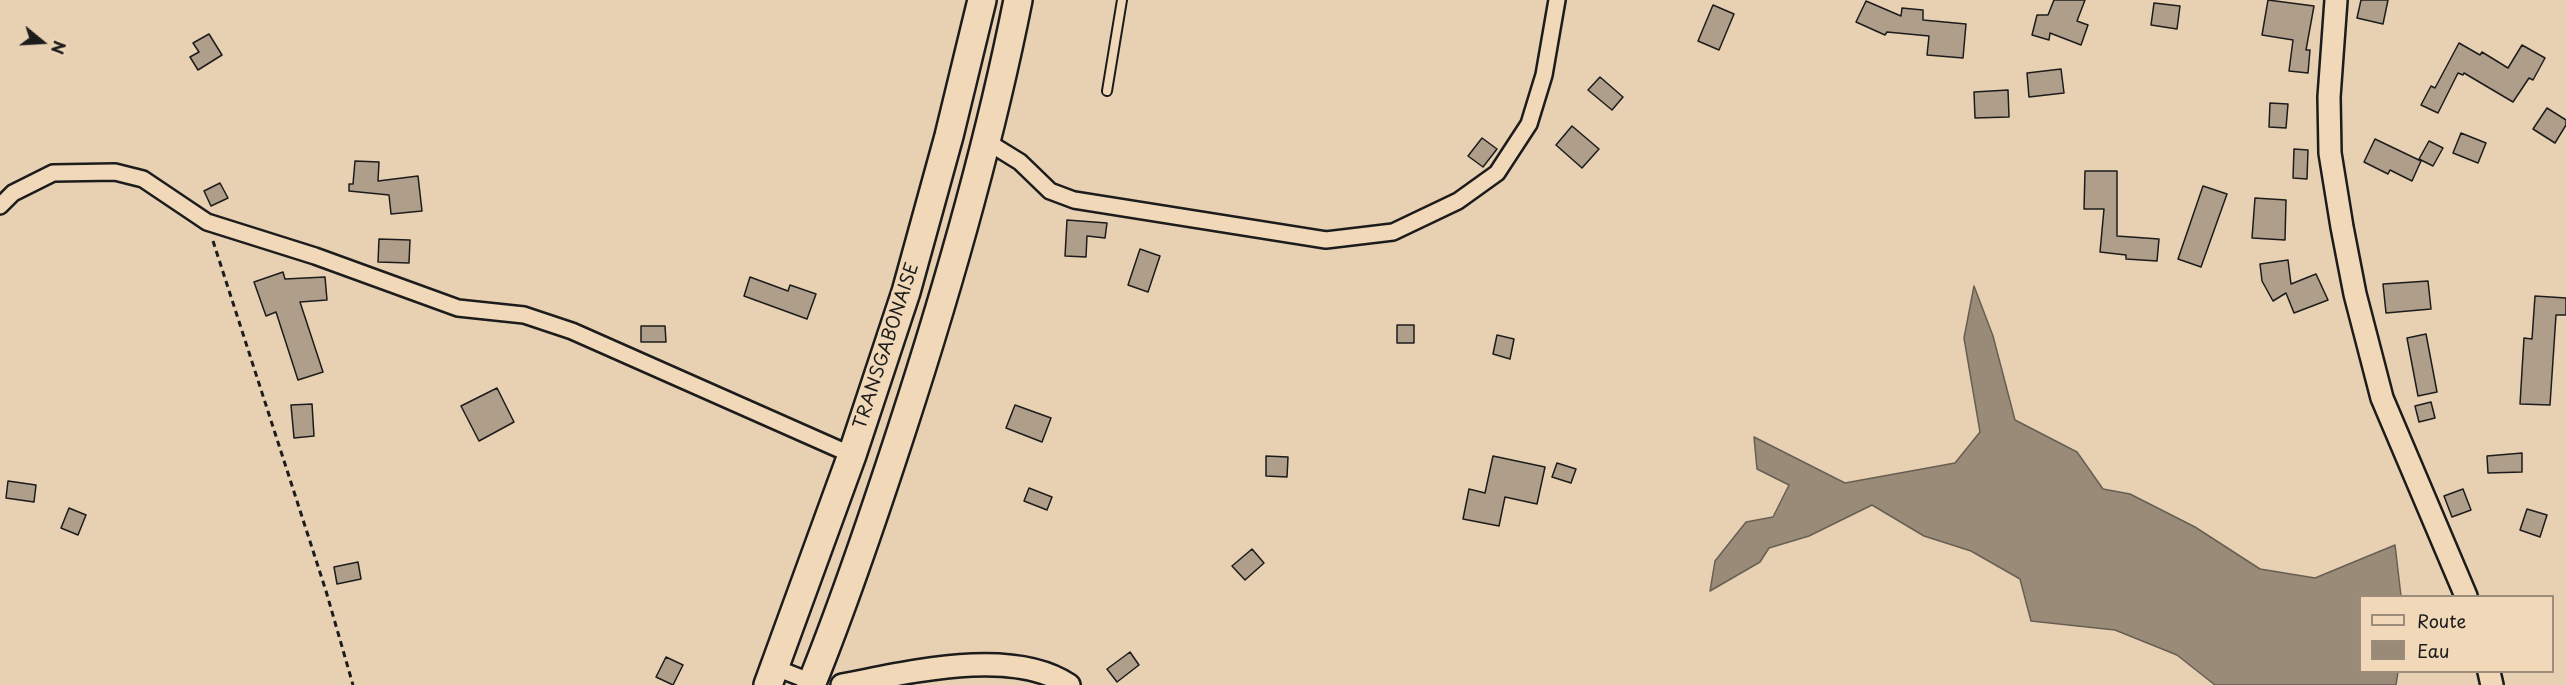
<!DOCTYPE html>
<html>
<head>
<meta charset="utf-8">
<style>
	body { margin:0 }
	#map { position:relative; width:2566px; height:685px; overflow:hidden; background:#e8d0b2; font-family:"Playpen Sans",sans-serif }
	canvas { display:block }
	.legend { position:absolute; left:2359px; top:595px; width:195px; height:78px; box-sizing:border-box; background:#f0d8b8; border:2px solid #9b8d7a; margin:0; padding:8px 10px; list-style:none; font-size:18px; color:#1c1c1c }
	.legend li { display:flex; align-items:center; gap:12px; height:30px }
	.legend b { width:30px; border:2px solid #9b8d7a }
	.north { position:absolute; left:12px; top:12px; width:60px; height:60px; -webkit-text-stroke:4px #f0d8b8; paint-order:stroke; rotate:108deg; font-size:16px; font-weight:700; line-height:24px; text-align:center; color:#1c1c1c }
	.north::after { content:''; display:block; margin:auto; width:21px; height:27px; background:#1c1c1c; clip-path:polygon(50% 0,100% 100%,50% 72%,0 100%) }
</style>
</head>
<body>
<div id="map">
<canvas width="2566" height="685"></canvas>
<ul class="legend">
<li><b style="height:8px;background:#f0d8b8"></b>Route</li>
<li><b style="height:16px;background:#998b78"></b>Eau</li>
</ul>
<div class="north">N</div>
</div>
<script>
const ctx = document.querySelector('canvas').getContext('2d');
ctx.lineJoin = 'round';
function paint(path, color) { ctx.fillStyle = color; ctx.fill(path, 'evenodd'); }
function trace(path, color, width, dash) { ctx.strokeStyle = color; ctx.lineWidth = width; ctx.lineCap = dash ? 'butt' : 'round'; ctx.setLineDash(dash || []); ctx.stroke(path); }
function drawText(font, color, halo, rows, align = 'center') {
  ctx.font = font + ' "Playpen Sans",sans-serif'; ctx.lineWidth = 6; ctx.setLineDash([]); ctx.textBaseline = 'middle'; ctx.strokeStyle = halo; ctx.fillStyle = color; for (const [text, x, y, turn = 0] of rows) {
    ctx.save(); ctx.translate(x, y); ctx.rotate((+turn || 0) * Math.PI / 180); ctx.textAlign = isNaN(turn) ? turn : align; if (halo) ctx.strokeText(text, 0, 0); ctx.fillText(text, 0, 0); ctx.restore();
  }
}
const water = new Path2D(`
	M1974,286l19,50 22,84 62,32 26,37 27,5 65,33 65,42 55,9 80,-33 6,51h-41v76h38l-2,13h-181l-38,-30 -62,-25 -84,-9 -11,-42 -49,-28 -47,-15 -52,-31 -63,31 -40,12 -9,14 -50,29 5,-30 31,-39 27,-5 16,-32 -32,-16 -3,-32 91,46 110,-20 25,-31 -16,-94z`);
const building = new Path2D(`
	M2054,0h31l-8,21 11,4 -7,20 -31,-12 -1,7 -17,-5 5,-20h11z
	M2268,0l46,6 -8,44h4l-2,23 -19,-2 4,-31 -31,-5z
	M2361,0h27l-5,24 -26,-6z
	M1866,1l35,15 1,-8 21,2v10l43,4 -3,34 -36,-3 2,-19 -42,-4 -2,3 -29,-13z
	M2154,3l26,3 -3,23 -26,-4z
	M1713,5l21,9 -15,36 -21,-9z
	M209,34l13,21 -24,15 -8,-13 9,-5 -6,-9z
	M2459,43l21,12 2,-3 26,16 14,-23 23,13 -12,22 -4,-2 -16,24 -49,-29 -1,2 -5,-2 -20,40 -17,-8 10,-19 4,2z
	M2061,69l3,24 -35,4 -2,-24z
	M1600,77l23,20 -11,13 -24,-20z
	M2008,90l1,27 -34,1 -1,-26z
	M2270,103l18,1 -2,24 -17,-1z
	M2547,108l19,12v5l-11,18 -22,-14z
	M1572,126l27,23 -17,19 -26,-23z
	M2461,133l25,10 -8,20 -25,-10z
	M1482,138l15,11 -14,18 -15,-11z
	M2375,139l46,22 -9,20 -22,-11 -2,4 -24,-12z
	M2429,141l14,7 -10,18 -14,-7z
	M2294,149l14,1 -1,29 -14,-1z
	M355,161l24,1 -1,19 40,-5 4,35 -31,3 -2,-19 -40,-4v-7h4z
	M2085,171h32v65l42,3 -2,22 -31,-2v-4l-26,-3 4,-43h-20z
	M220,183l8,15 -17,8 -7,-15z
	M2203,186l24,8 -26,73 -23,-8z
	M2255,198l31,2 -1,40 -33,-2z
	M1067,220l40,3 -2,15 -18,-2 -1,21 -21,-1z
	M379,239l31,1 -1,23 -31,-1z
	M1140,249l20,7 -12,36 -20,-7z
	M2288,260l3,24 25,-10 12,26 -34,13 -8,-20 -13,8 -11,-20 -2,-17z
	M283,272l2,7 40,-2 2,23 -27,2 23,70 -25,8 -22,-68 -10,4 -12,-34z
	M750,277l38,14 2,-6 26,9 -9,25 -63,-23z
	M2428,281l3,28 -45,4 -3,-29z
	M2535,296l31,2v17h-10l-6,90 -30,-1 4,-66 8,1z
	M1397,325h17v18h-17z
	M641,326h24l1,16h-25z
	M2426,334l11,58 -19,4 -11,-58z
	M1497,335l17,4 -4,20 -17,-5z
	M497,388l17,34 -35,19 -18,-35z
	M2431,402l4,16 -16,4 -4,-16z
	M312,404l2,32 -20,2 -3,-33z
	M1015,405l36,13 -9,24 -36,-14z
	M2522,453v19l-34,1 -1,-17z
	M1266,456l22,1 -1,20 -21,-1z
	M1493,456l52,11 -8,37 -32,-7 -6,29 -36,-7 6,-30 16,4z
	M1557,463l19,6 -5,14 -19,-6z
	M8,481l28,4 -2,17 -28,-4z
	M1029,488l23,9 -5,13 -23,-9z
	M2463,489l8,21 -19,7 -8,-21z
	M69,508l17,7 -8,20 -17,-7z
	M2527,509l20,6 -7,22 -20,-7z
	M1252,549l12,14 -19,17 -13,-14z
	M358,562l3,17 -24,5 -3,-17z
	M1130,652l9,13 -22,17 -10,-13z
	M666,657l17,8 -10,20 -17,-8z`);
const path = new Path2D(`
	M213,241l113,350 27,94`);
const lane = new Path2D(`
	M1107,91l15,-91`);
const street = new Path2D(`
	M986,141l34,21 30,29 24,9 252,40 67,-8 65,-31 39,-28 32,-49 15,-49 13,-75
	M0,206l13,-13 40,-20 62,-1 28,7 64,43 108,34 143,52 66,7 48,16 280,124
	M776,668l36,14`);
const secondary = new Path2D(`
	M2336,0l-7,97 1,56 12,74 13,67 27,104 84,198
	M2489,672l3,13
	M842,685c65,-12 169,-39 227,0`);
const highway = new Path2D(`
	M768,685l84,-230 54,-163 43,-156 33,-136
	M811,685c34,-84 63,-170 91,-256 46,-141 87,-283 116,-429`);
const streetNames = [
	["TRANSGABONAISE",887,346,-72]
];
paint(water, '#998b78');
trace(water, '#675f53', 1.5);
paint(building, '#af9e89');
trace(building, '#1c1c1c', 1.5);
trace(lane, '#1c1c1c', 12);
trace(street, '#1c1c1c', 20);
trace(secondary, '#1c1c1c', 26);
trace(highway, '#1c1c1c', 32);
trace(path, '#1c1c1c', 3, [6, 4.5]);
trace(lane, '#f0d8b8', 8);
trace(street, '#f0d8b8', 15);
trace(secondary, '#f0d8b8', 21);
trace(highway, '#f0d8b8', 27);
drawText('18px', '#1c1c1c', '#f0d8b8', streetNames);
</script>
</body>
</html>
